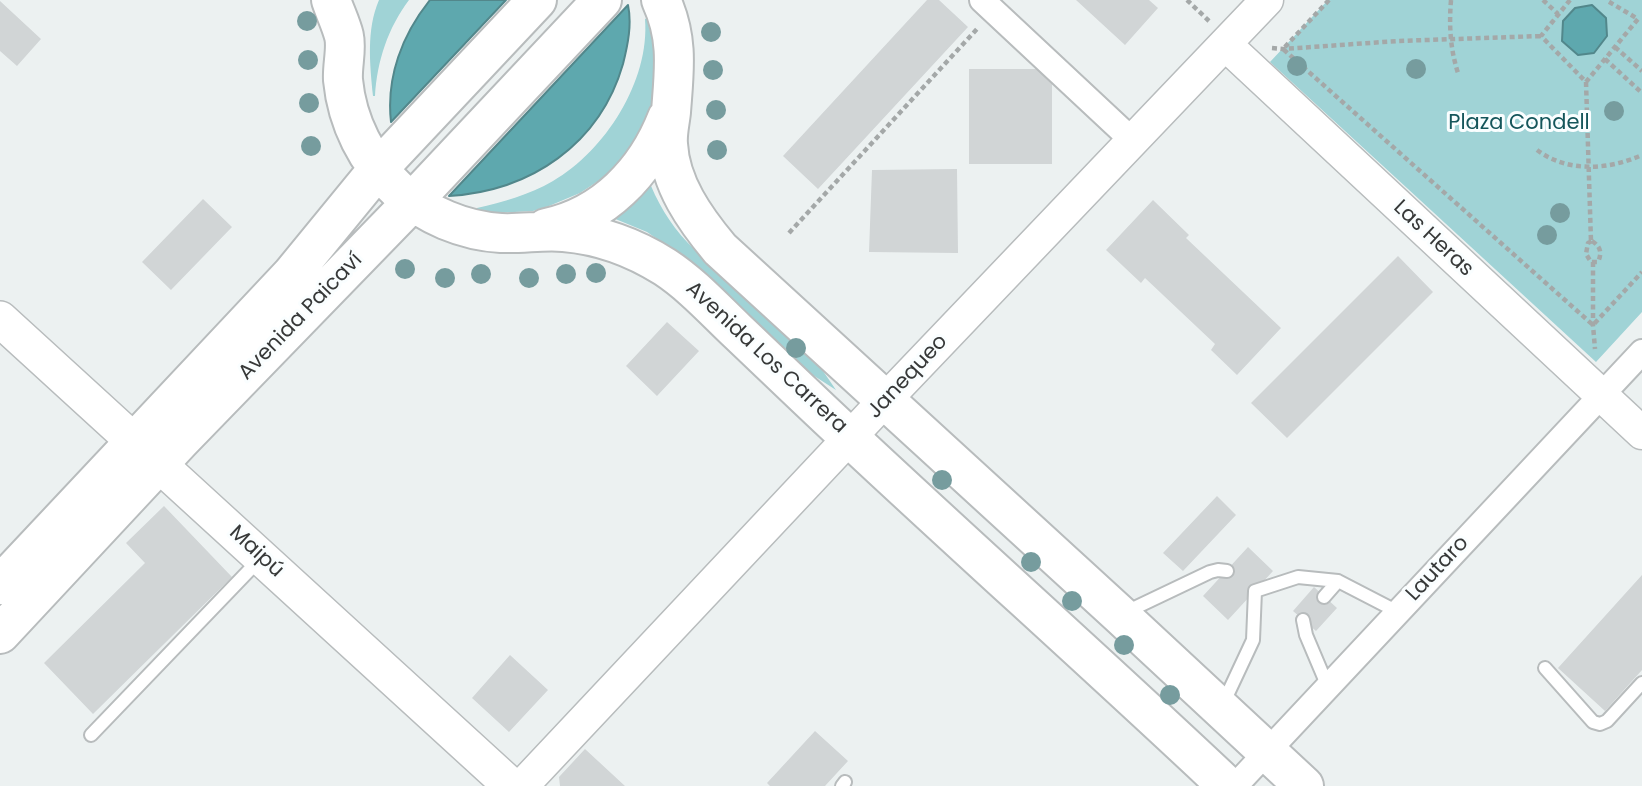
<!DOCTYPE html>
<html>
<head>
<meta charset="utf-8">
<style>
	body { margin:0 }
	canvas { display:block; background:#ecf1f1 }
</style>
</head>
<body>
<canvas width="1642" height="786"></canvas>
<script>
const ctx = document.querySelector('canvas').getContext('2d');
ctx.lineJoin = 'round';
function paint(path, color) { ctx.fillStyle = color; ctx.fill(path, 'evenodd'); }
function trace(path, color, width, dash) { ctx.strokeStyle = color; ctx.lineWidth = width; ctx.lineCap = dash ? 'butt' : 'round'; ctx.setLineDash(dash || []); ctx.stroke(path); }
function drawText(font, color, halo, rows, align = 'center') {
  ctx.font = font + ' Poppins,sans-serif'; ctx.lineWidth = 6; ctx.setLineDash([]); ctx.textBaseline = 'middle'; ctx.strokeStyle = halo; ctx.fillStyle = color; for (const [text, x, y, turn = 0] of rows) {
    ctx.save(); ctx.translate(x, y); ctx.rotate((+turn || 0) * Math.PI / 180); ctx.textAlign = isNaN(turn) ? turn : align; if (halo) ctx.strokeText(text, 0, 0); ctx.fillText(text, 0, 0); ctx.restore();
  }
}
const green = new Path2D(`
	M379,0h30c-21,28 -32,61 -34,96h-2c-3,-31 -7,-66 6,-96z
	M1328,0h314v312l-46,50 -326,-300z
	M647,18l9,29 -3,56 -11,28 -30,41 -32,21 -31,13 -16,5 -37,2 -19,-2v-3c26,-6 52,-13 76,-27 52,-30 97,-100 92,-162z
	M647,176c10,26 22,47 41,67l135,128 13,19 -31,-20 -132,-120 -26,-18 -34,-14z`);
const water = new Path2D(`
	M430,0h76l-115,122c-5,-45 11,-87 39,-122z
	M628,5c4,19 0,39 -5,59 -23,80 -92,127 -174,132z
	M1592,5l14,13 1,18 -13,17 -16,2 -16,-14 1,-20 12,-13z`);
const building = new Path2D(`
	M927,0h12l29,27 -150,162 -35,-33z
	M1076,0h73l9,8 -33,37z
	M0,1l41,38 -24,27 -17,-15z
	M969,69h83v95h-83z
	M957,169l1,84 -89,-1 3,-82z
	M203,199l29,28 -61,63 -29,-28z
	M1153,200l36,35 -3,3 95,90 -44,47 -26,-25 4,-6 -70,-66 -4,5 -35,-33z
	M1398,256l35,36 -146,146 -36,-35z
	M667,322l32,29 -42,45 -31,-30z
	M1217,496l19,19 -53,56 -20,-18z
	M164,506l68,71 -139,137 -49,-51 101,-100 -19,-20z
	M1248,547l25,24 -45,49 -25,-24z
	M1642,575v95l-37,41 -47,-43z
	M1314,587l23,21 -21,23 -23,-20z
	M510,655l38,35 -39,42 -37,-34z
	M815,731l33,30 -23,25h-55l-3,-3z
	M585,749l40,37h-65l-1,-9z`);
const path = new Path2D(`
	M1187,0l22,21
	M1329,0l-46,49 310,276 49,-53
	M1451,0c-2,25 -1,48 7,73
	M1543,0l15,14
	M1570,0l-29,36 45,46 52,-63 -32,-19
	M1615,47l27,24
	M1272,48l11,1 115,-8 143,-5
	M1605,59l37,34
	M1586,82l5,160
	M1537,150c31,23 71,20 105,5
	M789,233l188,-204
	M1592,241c9,6 10,12 6,21h-7l-5,-8 2,-11z
	M1593,262v63l2,24`);
const service = new Path2D(`
	M1324,597l14,-16
	M1124,613l86,-41 8,-2 9,1
	M1303,620l3,15 22,52
	M1545,668l48,54 7,2 7,-3 35,-38
	M1223,704l30,-64 2,-49 43,-14 40,4 60,31
	M91,735l170,-177
	M842,786l3,-4`);
const minor = new Path2D(`
	M982,0l151,141
	M1235,786l407,-434`);
const tertiary = new Path2D(`
	M1225,44l417,389
	M522,786l363,-386 382,-400`);
const secondary = new Path2D(`
	M0,319l511,467`);
const primary = new Path2D(`
	M331,0c4,12 10,24 13,36 3,13 -2,30 -1,44 4,42 24,82 55,110 28,25 66,41 103,43 22,1 42,-3 63,-1 36,3 71,16 101,35 26,17 48,41 71,63 38,36 76,73 115,109 124,116 252,230 376,347
	M661,0c18,39 13,71 10,112 -1,10 -4,22 -3,32 2,40 27,75 52,105l400,366 184,171
	M546,228c58,-12 100,-56 121,-110
	M0,585l292,-311 86,-105 159,-169
	M0,634l180,-193 232,-239 190,-202`);
const trees = [
	[307,21],
	[711,32],
	[308,60],
	[1297,66],
	[1416,69],
	[713,70],
	[309,103],
	[716,110],
	[1614,111],
	[311,146],
	[717,150],
	[1560,213],
	[1547,235],
	[405,269],
	[596,273],
	[481,274],
	[566,274],
	[445,278],
	[529,278],
	[796,348],
	[942,480],
	[1031,562],
	[1072,601],
	[1124,645],
	[1170,695]
];
const parkNames = [
	["Plaza Condell",1519,124]
];
const streetNames = [
	["Las Heras",1433,239,43],
	["Avenida Paicaví",301,317,-46],
	["Avenida Los Carrera",766,358,43],
	["Janequeo",908,377,-47],
	["Maipú",256,552,43],
	["Lautaro",1438,569,-47]
];
paint(green, '#a0d3d6');
paint(water, '#5ea8ae');
trace(water, '#52878b', 2);
paint(building, '#d1d5d6');
trace(service, '#b8bcbd', 16);
trace(minor, '#b8bcbd', 28);
trace(tertiary, '#b8bcbd', 35);
trace(secondary, '#b8bcbd', 38);
trace(primary, '#b8bcbd', 42);
trace(path, '#a4a8a8', 4.5, [5, 3.5]);
trace(service, '#fff', 12);
trace(minor, '#fff', 24);
trace(tertiary, '#fff', 32);
trace(secondary, '#fff', 35);
trace(primary, '#fff', 38);
ctx.fillStyle = '#769c9e';
for (const [x, y] of trees) { ctx.beginPath(); ctx.arc(x, y, 10, 0, 2 * Math.PI); ctx.fill(); }
drawText('21px', '#15565b', '#fafeff', parkNames);
drawText('21px', '#373939', '#fafeff', streetNames);
</script>
</body>
</html>
